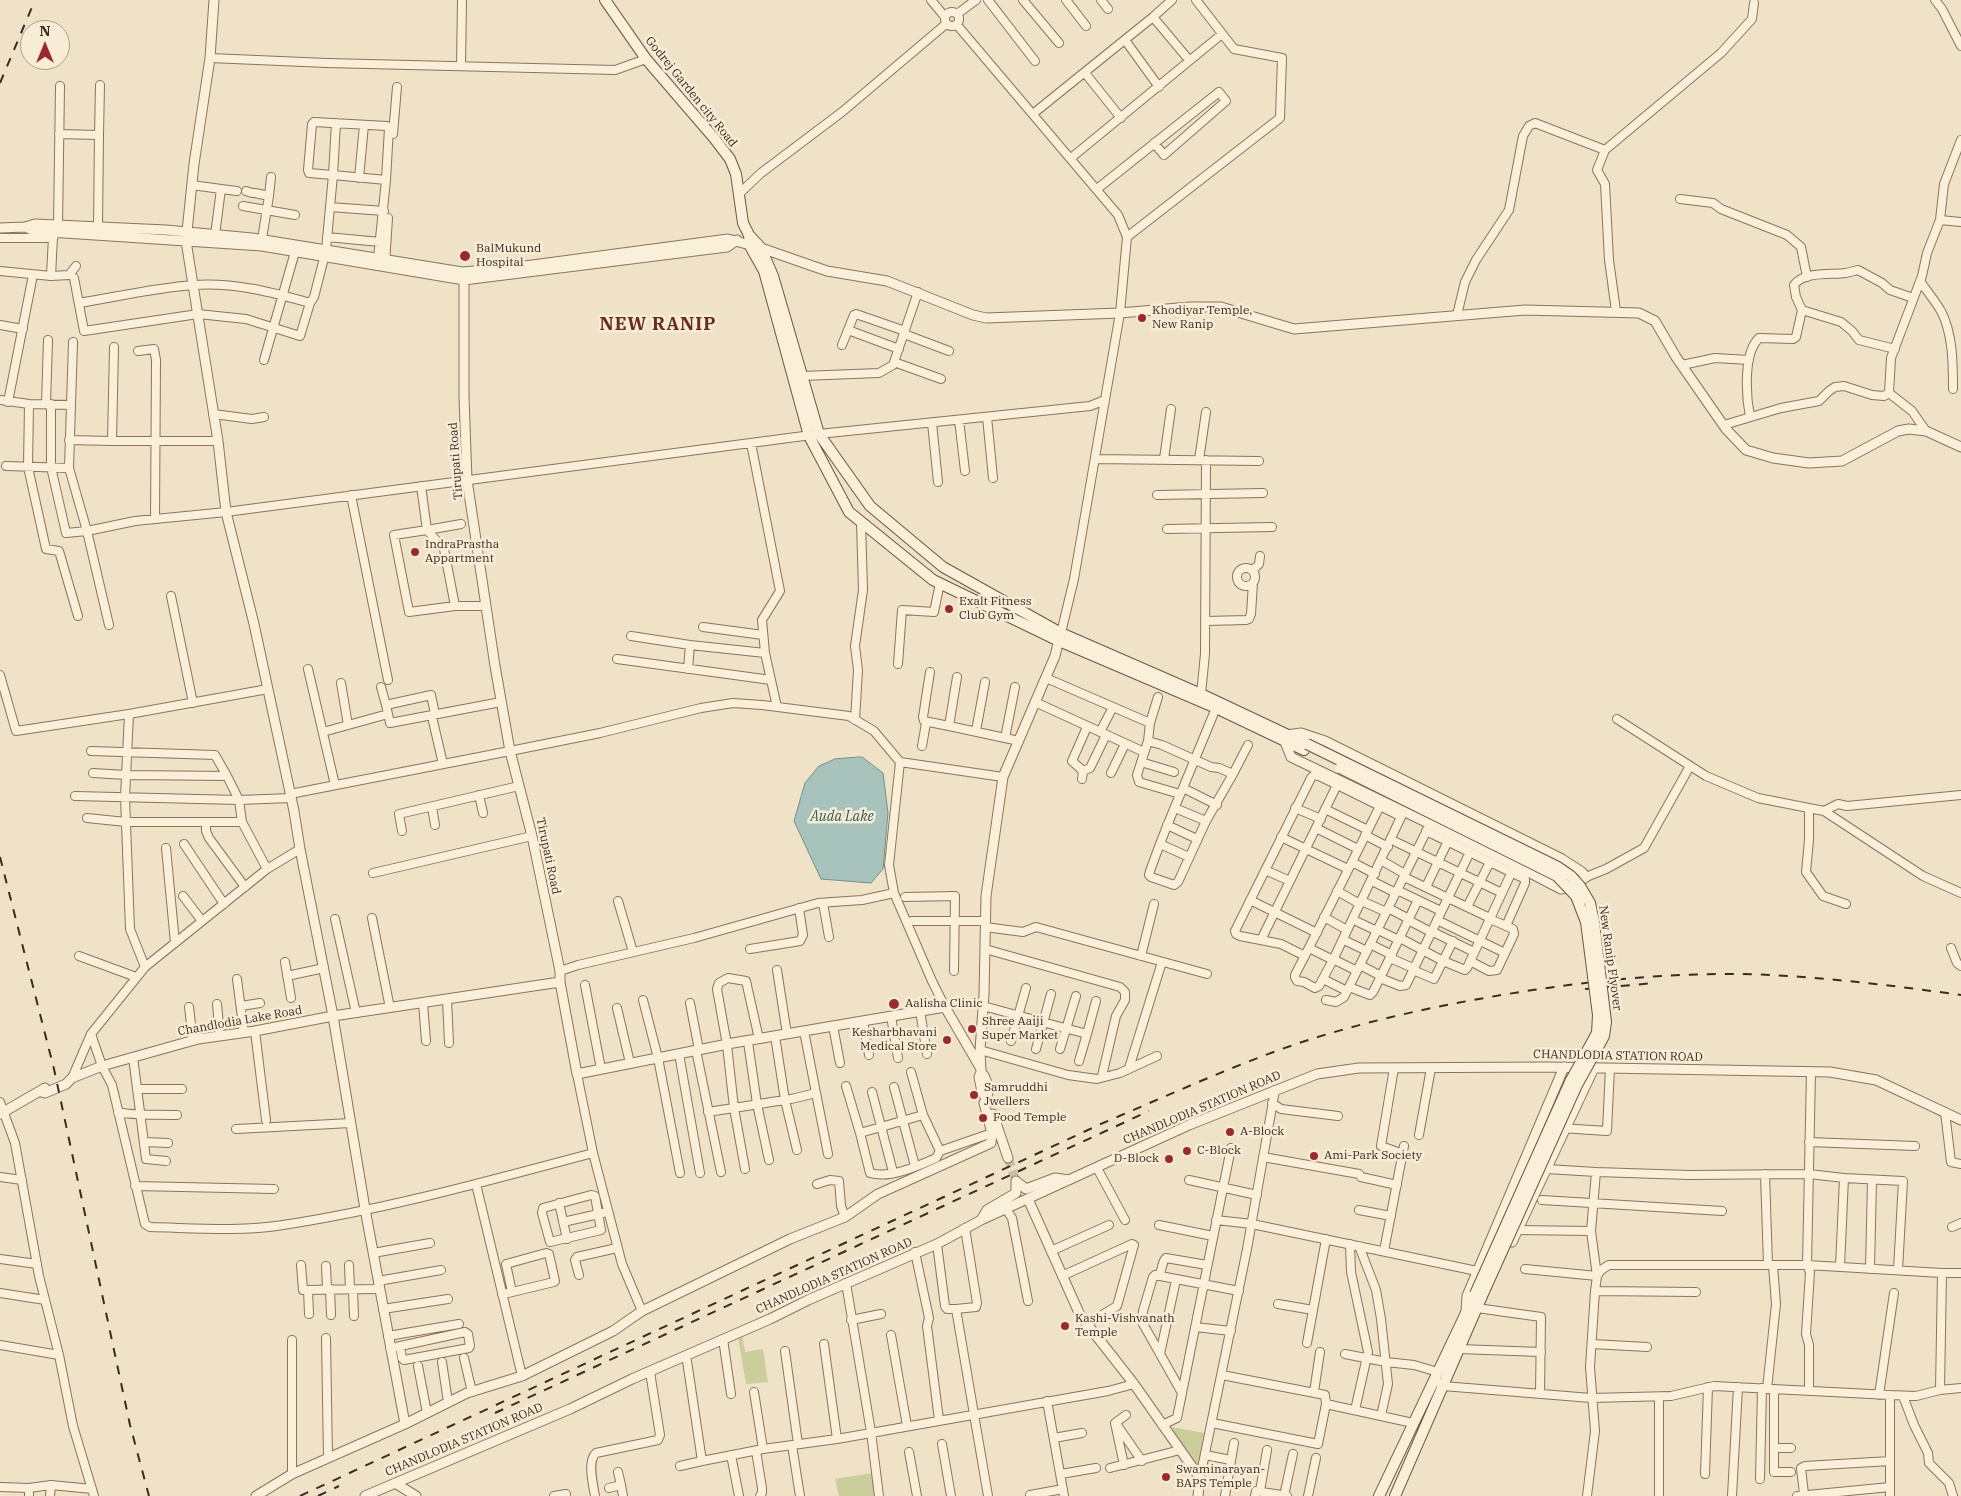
<!DOCTYPE html>
<html>
<head>
<meta charset="utf-8">
<style>
	body { margin:0 }
	#map { position:relative; width:1961px; height:1496px; overflow:hidden; background:#efe2c6; font-family:"IBM Plex Serif",serif }
	canvas { display:block }
	.north { position:absolute; left:20px; top:20px; width:50px; height:50px; box-sizing:border-box; background:#f7edd6; border:1px solid #aca08d; border-radius:50%; rotate:0deg; font-size:14px; font-weight:700; line-height:20px; text-align:center; color:#3c2c1f }
	.north::after { content:''; display:block; margin:auto; width:18px; height:22px; background:#9c2a2d; clip-path:polygon(50% 0,100% 100%,50% 72%,0 100%) }
</style>
</head>
<body>
<div id="map">
<canvas width="1961" height="1496"></canvas>
<div class="north">N</div>
</div>
<script>
const ctx = document.querySelector('canvas').getContext('2d');
ctx.lineJoin = 'round';
function paint(path, color) { ctx.fillStyle = color; ctx.fill(path, 'evenodd'); }
function trace(path, color, width, dash) { ctx.strokeStyle = color; ctx.lineWidth = width; ctx.lineCap = dash ? 'butt' : 'round'; ctx.setLineDash(dash || []); ctx.stroke(path); }
function drawText(font, color, halo, rows, align = 'center') {
  ctx.font = font + ' "IBM Plex Serif",serif'; ctx.lineWidth = 5; ctx.setLineDash([]); ctx.textBaseline = 'middle'; ctx.strokeStyle = halo; ctx.fillStyle = color; for (const [text, x, y, turn = 0] of rows) {
    ctx.save(); ctx.translate(x, y); ctx.rotate((+turn || 0) * Math.PI / 180); ctx.textAlign = isNaN(turn) ? turn : align; if (halo) ctx.strokeText(text, 0, 0); ctx.fillText(text, 0, 0); ctx.restore();
  }
}
const green = new Path2D(`
	M742,1336l3,16 18,-3 5,33 -22,2 -8,-47z
	M1166,1426l38,7 -5,31 -3,2z
	M873,1473l4,23h-38l-4,-17z`);
const water = new Path2D(`
	M862,757l21,16 5,40 -5,56 -12,14 -50,-4 -27,-58 11,-38 14,-17 16,-7z`);
const tertiaryTunnel = new Path2D(`
	M1008,1158l8,23`);
const minor = new Path2D(`
	M931,0l14,17
	M988,0l47,61
	M1023,0l36,43
	M1066,0l20,26
	M1101,0l7,9
	M1935,0l7,9 19,37
	M945 19a7 7 0 1 1 14 0a7 7 0 1 1-14 0Z
	M957,14l19,-14
	M1153,17l36,43
	M957,25l161,190 9,22 -7,76 -46,266 -13,54
	M1125,40l34,47
	M210,58l117,5 288,7 31,-11
	M461,66l1,-66
	M1085,73l36,45
	M1034,113l119,-96 19,-17
	M336,123l-3,52 -24,-2 -1,-3 4,-46 2,-2 73,4 2,2 -3,52
	M59,134l40,1 1,-50
	M393,134l4,-47
	M1961,140l-17,44 -4,36 21,2
	M1071,158l151,-124
	M359,178l5,-53
	M192,185l29,4 -6,46
	M221,189l16,2
	M1097,189l122,-97 7,9 -62,54 -10,-12
	M246,191l6,2
	M255,193l14,3 -7,43
	M740,193l21,-20 81,-61 104,-88
	M269,196l2,-19
	M1680,199l33,4 8,6 66,26 14,12 6,30
	M243,206l52,9
	M330,207l54,4
	M58,225l2,-139
	M98,227l1,-92
	M327,237l53,5
	M1127,237l153,-119 2,-60 -48,-9 -38,-49
	M0,238h46l7,-1 2,-2
	M326,250l7,-75 53,5 -8,78
	M385,264l3,-46
	M0,271l51,5 2,-39
	M51,276l18,-1 7,-9
	M74,278l10,53 114,-17 48,5 54,17 10,-33 4,-6 10,-39
	M1920,281c7,10 15,20 21,30 12,23 12,53 12,78
	M79,303c37,-6 76,-15 114,-18 40,-3 79,7 117,18
	M1616,311l-7,-51 -4,-76 -8,-14 8,-20 116,-97 31,-34 2,-16
	M1457,315l8,-33 11,-22 33,-50 14,-74 6,-10 6,-3 70,27
	M0,325l23,4
	M848,330l51,19
	M904,334l45,17
	M842,345l12,-30 2,-1 49,17
	M114,347l-2,94h106
	M1895,349l-36,-9 -7,-9 -11,-9 -39,-12 -6,-13 -2,-12c10,-14 36,-10 52,-12 4,-1 8,-2 12,-3l24,13 8,7 23,8
	M138,351l16,-2 2,11 -1,159
	M264,360l31,-108
	M894,362l47,17
	M1682,365l33,-7 34,2
	M802,376l77,-3 14,-8 25,-73
	M0,400l29,4 42,1 -2,63 18,63 48,-10 91,-9 593,-78 271,-28 15,-6
	M8,402l24,-122
	M29,404l-1,63 18,82 13,2 19,65
	M46,404l2,-64
	M51,404v63l15,66 21,-2 22,94
	M71,405l2,-63
	M213,414l39,5 12,-2
	M987,417l6,61
	M1750,417c-4,-21 -7,-64 9,-79l34,1 3,-2 6,-27
	M959,420l6,51
	M932,423l6,59
	M1724,425l57,-17 38,-7 10,-10 6,-4 9,-1 28,9 12,1 5,-3
	M1926,431l-14,-20 -23,-18 2,-35 31,-82 5,-23 13,-33
	M69,440l43,1
	M751,443l29,148 -18,29 3,33 12,54
	M1095,459l164,2
	M1164,459l7,-50
	M1199,460l7,-48
	M6,466l63,2
	M421,486l6,44 -33,5 15,77 46,-6 -11,-57 -17,-19
	M351,495l37,185
	M1157,495l106,-2
	M1167,529l105,-2
	M427,530l34,-6
	M1237 577a9 9 0 1 1 18 0a9 9 0 1 1-18 0Z
	M1253,570l6,-6 1,-8
	M171,596l22,107
	M455,606h31
	M1206,621l40,-1 3,-1 2,-5 2,-31
	M703,627l60,8
	M631,636l59,9
	M617,659l154,21
	M898,664l4,-54 32,2 6,-29
	M308,669l27,116
	M688,669l2,-24 75,8
	M930,672l-7,45 1,4 25,5
	M0,675l16,56 113,-17
	M957,677l-8,49 70,15
	M1046,678l104,45
	M341,683l7,42
	M381,687l5,18
	M1201,694l4,-40 1,-194
	M1035,702l109,50
	M388,714l2,9 111,-21
	M1617,719l89,57 52,22 66,13 99,65 38,17
	M855,720l3,-50 -3,-24 8,-56 -2,-68
	M433,721l10,43
	M976,731l9,-49
	M323,732l65,-18 -2,-9 45,-10 4,19
	M1100,732l13,-25
	M1005,738l10,-51
	M1148,741l2,-18 8,-26
	M922,746l4,-23
	M91,751l124,4 12,21
	M900,762l-11,103 5,28 38,88 13,26
	M1141,762l33,10
	M1083,771l7,-3 16,-33
	M93,773l33,2 101,1 12,24 3,22 25,47 -122,98
	M1111,773l14,-29
	M1082,779l1,-8 -11,-10 15,-34
	M1183,788l34,17
	M290,794l220,-43 90,-18 101,-25 32,-5 29,2 87,11 25,15 26,31 103,15
	M1180,794l-41,-12 -2,-7 11,-34 14,4 49,22 8,1 14,6 15,-29
	M479,795l4,18
	M75,796l164,4 52,-2
	M432,807l3,18
	M1175,808l31,13 -28,61 -4,3 -23,-8 -2,-2 1,-4c10,-28 21,-56 33,-83l33,-80
	M1295,808l26,11
	M1325,809l43,21
	M1809,809v31l-3,32 17,24 23,8
	M1824,811l14,-7 9,2 114,-11
	M87,818l39,4h116
	M1206,821l27,-47
	M206,822v9l3,7 36,49
	M1167,825l30,14
	M1316,828l42,21
	M402,831l-3,-17 120,-28
	M1426,831l99,48v4l-19,43
	M1365,835l23,12
	M1281,837l67,32
	M1396,842l106,51
	M184,844l40,60
	M1160,844l29,13
	M166,848l9,95
	M1352,862l23,12
	M1384,862l21,12
	M267,869l33,-20
	M1265,870l25,11
	M373,873l159,-37
	M1404,877l86,41
	M1586,877l20,-8 38,-21 46,-82
	M1374,882l22,11
	M1426,887l22,-46
	M1397,890l44,21
	M1337,891l23,13
	M183,896l19,25
	M905,897l50,-1 -1,75
	M1250,900l67,33
	M618,901l15,51
	M1364,902l22,10
	M823,903l6,34
	M1467,907l23,-45
	M1388,908l21,11
	M1324,917l23,13
	M372,918l18,90
	M335,919l21,94
	M1408,920l23,12
	M1437,920l68,33
	M912,921h73
	M1358,922l19,9
	M985,927l38,5 13,-5 171,47
	M1378,930l21,10
	M1431,931l43,21
	M1400,938l43,23 10,-20
	M1261,940l77,-157
	M1348,942l19,9
	M1370,944l22,11
	M1309,948l24,12
	M1951,948l6,15 4,3
	M750,949l50,-8 3,-6 -4,-27
	M985,949l135,38 5,5v8l-9,16 -14,60
	M79,956l57,21
	M1141,956l13,-52
	M1305,956l-24,-12 -41,-8 -4,-2 -1,-3 76,-153 3,-3 5,1 81,40 1,1 -68,143 -14,26 -4,2 -11,-6 -7,-1 -2,-4v-2c29,-56 57,-113 85,-169l1,-2
	M1390,958l23,10
	M1337,961l20,10
	M1470,961l19,10 8,-1 17,-36 -1,-5 -23,-10
	M285,962l6,36
	M1360,965l21,11
	M777,970l10,64
	M1413,970l21,9 9,-18 22,9 2,-2 48,-103
	M560,971l18,-6 116,-27 124,-35 44,-3 32,-7
	M287,976l37,-8
	M1380,978l38,-78
	M237,979l7,54
	M1327,981l20,10
	M585,985l16,84
	M1349,987l21,8 3,-3 7,-14 20,8 6,-1 64,-133
	M447,999l2,44
	M643,1000l15,58 22,115
	M1326,1000l10,2 8,-5 86,-173
	M423,1003l3,38
	M690,1003l9,47
	M217,1004l3,32
	M241,1006l19,-3
	M983,1006l104,28 9,-33
	M189,1007l4,34
	M617,1008l13,55
	M920,1011l7,43
	M891,1016l7,42
	M863,1021l6,34
	M833,1026l7,37
	M255,1031l11,89
	M91,1034l54,-67 -15,-38 -5,-132 4,-83 139,-25
	M775,1036l10,64 12,50
	M1011,1041l15,-53
	M748,1042l9,62 12,56
	M1036,1049l15,-55
	M1060,1049l16,-53
	M696,1050l25,122
	M980,1050l88,25 29,4 23,-6 37,-17
	M679,1054l21,119
	M133,1057l13,102 20,2
	M1079,1061l8,-27
	M1129,1068l33,-106
	M1394,1068l-13,78 22,8
	M911,1072l12,43 17,36 52,-18
	M577,1074l16,79 29,111 20,47
	M72,1078l19,-44 11,32 10,19 33,139 5,3c44,1 90,5 133,-2 105,-16 208,-45 310,-72
	M846,1086l14,47
	M894,1087l21,79
	M137,1089h45
	M872,1092l21,80
	M816,1093l12,61
	M0,1102l15,41 24,133 20,79 14,71 21,70
	M1272,1103l9,6 57,7
	M118,1112c15,4 42,2 59,3
	M708,1112l83,-13 25,-6 -12,-62
	M1945,1112l6,50 10,2
	M923,1115l-63,18 10,40c20,6 48,-7 66,-15l4,-7
	M1560,1128l47,3 3,-63
	M236,1129l115,-6
	M1419,1135l12,-67
	M144,1142l24,1
	M1809,1142l106,4
	M1263,1157l96,17
	M1097,1168l28,52
	M745,1169l-11,-61 -7,-63 -10,-56 2,-6 9,-5 18,3 13,58
	M1547,1169l49,3
	M1765,1174l3,91
	M0,1177l22,3
	M1361,1177l36,8
	M1189,1180l68,15
	M476,1184l46,192
	M817,1184l13,-4 9,1 2,25 4,11
	M135,1186l139,3
	M591,1195l4,1 6,34 -51,12 -8,-29 1,-5z
	M1542,1200l180,11
	M559,1203l8,36
	M1006,1209l6,9 16,83
	M1359,1210l32,6
	M1216,1220l36,4 225,47
	M563,1222l40,-9
	M1159,1225l54,11
	M1952,1227l9,-4
	M1517,1230l74,1
	M937,1244l8,62 2,3h9l32,187
	M1350,1244l1,28 17,80 -13,58
	M1359,1246l17,44 5,29 7,65 -7,32
	M1051,1251l58,-26
	M1384,1251l20,-105
	M915,1252l14,66 -2,8 12,94
	M373,1253l57,-10
	M0,1259l37,5
	M301,1265l2,25 77,-1
	M349,1265l1,24
	M326,1266l1,23
	M1840,1267l4,-89
	M1525,1269l72,7 -6,-45 5,-59 93,3 120,-1 35,4 59,3 -5,89
	M1870,1269l2,-89
	M1942,1273h19
	M579,1275l-4,-15 2,-3 40,-9
	M1062,1276l70,-32 2,1 -17,61 -30,18
	M1158,1276c5,-5 3,-14 8,-18l41,7
	M378,1281l63,-11
	M846,1283l25,149 8,64
	M330,1289l1,26
	M353,1289l1,27
	M308,1290l1,24
	M1595,1291l101,1
	M0,1293l45,7
	M502,1294l6,-1 46,-11 1,-1 -6,-27 -3,-1 -40,11 6,28
	M1278,1304l35,6
	M1477,1308l64,9 -1,77
	M383,1309l65,-10
	M956,1309l20,-2 1,-4 -12,-75
	M851,1320l30,-6
	M1195,1327l36,4
	M891,1335l16,91
	M388,1336l71,-12
	M326,1338l2,120
	M723,1339l8,55
	M292,1340v134
	M1307,1343l19,-104
	M824,1344l13,95
	M1592,1344l55,3
	M0,1345l59,10
	M390,1348l6,-1 69,-15 3,2 2,12 -1,2 -65,12 -2,-2 -2,-12
	M1459,1349l82,3
	M785,1351l13,93
	M1160,1354l16,-74
	M1345,1354l41,8 28,3 24,7
	M464,1358l8,34
	M687,1361l15,100 61,-12 74,-10 271,-48 26,-7
	M442,1362l6,40
	M418,1366l9,47
	M1222,1375l103,20 1,9
	M1440,1384l3,2 148,12 80,-2 43,-10 176,9v101
	M1767,1389l9,-85 -3,-39
	M1774,1389v83h17
	M1809,1391v-46l-3,-11 4,-62 -3,-7 4,-193
	M754,1392l9,57
	M1314,1392l6,-40
	M1182,1393l-40,-71 1,-11 10,-34 2,-2 84,16
	M1879,1395l15,-102
	M1890,1395l26,1 24,-6 21,-2
	M1903,1396l11,29 14,28 1,10 20,20 4,13
	M1047,1401l17,95
	M1212,1423l106,21 8,-40 87,19
	M1117,1425l25,36
	M1162,1425l15,-7 54,-270
	M1054,1438l28,-5
	M942,1444l9,52
	M792,1445l8,51
	M1774,1448h17
	M756,1451l6,37v5l-2,3
	M909,1452l8,44
	M731,1455l8,41
	M1205,1455l26,5
	M1124,1465l-9,-42 11,-8
	M680,1466l22,-5
	M1110,1468l70,-18
	M618,1472l3,13
	M1061,1474l35,-6
	M1705,1474l3,-87
	M1200,1478l47,-229 28,-159
	M1760,1479l2,-91
	M0,1487l29,1v8
	M29,1488l22,-3 41,4
	M609,1488l12,-3 2,11
	M1260,1491l7,-41
	M1804,1494l-3,-26 4,-2 85,-5
	M1030,1495l33,-6
	M50,1496l1,-11
	M554,1496l12,-2
	M595,1496c-2,-12 -8,-35 1,-43l62,-13 2,-5 -10,-63
	M1225,1496l9,-53
	M1255,1496l1,-5 31,5
	M1284,1496l9,-42
	M1308,1496l8,-38
	M1587,1496l8,-65 -5,-64 5,-76 2,-15 4,-6 8,-5h198l135,8 -2,117
	M1659,1496v-99
	M1732,1496l6,-109
	M1797,1496l93,-9`);
const tertiary = new Path2D(`
	M214,0l-4,58 -16,106 -8,77 32,200 8,71 28,112 40,187 6,38 33,167 32,193 40,215 -113,50 -36,22
	M25,227l9,4 228,15 202,34 263,-33 10,-7
	M0,228l25,-1 10,-3 131,6 86,8 210,34 48,-4 218,-29 33,9 66,23 60,10 86,34 13,3 134,-5 70,-6h31l73,22 231,-19 114,3 16,8 21,36 50,72 20,21 27,8 36,5 33,-2 56,-30 11,-2 17,2 35,16
	M464,272v125l3,83 28,186 15,85 22,85 28,135v11l17,92 156,-31 212,-36 36,62
	M1285,742l6,15 224,108 46,24 12,-2 13,-10 -4,-5 -20,-13 -237,-118 -24,-8 -14,2
	M981,1072c6,6 8,17 6,25
	M41,1092l4,1 21,-9 6,-6 30,-12 96,-27 57,-8 78,-15 227,-34
	M988,1102l-6,-10 -3,-15 2,-5 -1,-22 4,-55 2,-99 17,-119 52,-121 5,-21
	M0,1114l45,-26
	M993,1114l15,44
	M1016,1181l10,8 29,-11 14,2
	M1028,1199l52,116 54,69 66,94 -2,18
	M981,1220l6,-10 29,-17v-12
	M1512,1242l82,-174
	M1466,1311l1,-15 97,-229
	M405,1424l62,-31 55,-17 91,-45 29,-20 148,-72 55,-22 33,-23 113,-51 1,-10 -8,-30 3,-5
	M395,1483l21,13
	M365,1496l205,-87 62,-30 138,-60 38,-19 129,-56 44,-24 208,-95 128,-51 42,-6 189,-1 282,5 46,8 85,40`);
const secondary = new Path2D(`
	M605,0l41,59 68,79 16,21 6,15 7,49 6,12
	M1304,750l-88,-42 -157,-67 -126,-61 -84,-68 -40,-76 -45,-165 -14,-25 -1,-11 12,13 12,28 46,158 51,72 73,61 118,66 140,61 106,50
	M1379,1496l96,-202
	M1395,1496l87,-200`);
const rail = new Path2D(`
	M0,83l35,-83
	M0,857l54,212 76,356 19,71
	M1585,989l70,-6
	M495,1413l654,-302
	M300,1496l803,-373c59,-25 116,-51 176,-73 78,-28 160,-45 241,-58 89,-14 179,-22 269,-16 58,4 115,11 172,19
	M318,1496l21,-10`);
const secondaryBridge = new Path2D(`
	M1307,744l251,123 13,9 9,10 10,17 4,19 12,100 -2,14 -27,49 -95,211
	M1340,768l217,108 19,20 10,26 12,93 -1,18 -27,49 -95,212`);
const markers = [
	[465,256,6,"#9c2a2d"],
	[1142,318,5,"#9c2a2d"],
	[415,552,5,"#9c2a2d"],
	[949,609,5,"#9c2a2d"],
	[894,1004,6,"#9c2a2d"],
	[972,1029,5,"#9c2a2d"],
	[947,1040,5,"#9c2a2d"],
	[974,1095,5,"#9c2a2d"],
	[983,1118,5,"#9c2a2d"],
	[1230,1132,5,"#9c2a2d"],
	[1187,1151,5,"#9c2a2d"],
	[1314,1156,5,"#9c2a2d"],
	[1169,1159,5,"#9c2a2d"],
	[1065,1326,5,"#9c2a2d"],
	[1166,1477,5,"#9c2a2d"]
];
const streetNames = [
	["Godrej Garden city Road",691,92,51],
	["Tirupati Road",456,461,-94],
	["Tirupati Road",548,856,78],
	["New Ranip Flyover",1610,958,82],
	["Chandlodia Lake Road",240,1021,-10],
	["CHANDLODIA STATION ROAD",1618,1056,1],
	["CHANDLODIA STATION ROAD",1202,1108,-23],
	["CHANDLODIA STATION ROAD",834,1276,-24],
	["CHANDLODIA STATION ROAD",464,1440,-23]
];
const poiNames = [
	["BalMukund",476,249],
	["Hospital",476,263],
	["Khodiyar Temple,",1152,311],
	["New Ranip",1152,325],
	["IndraPrastha",425,545],
	["Appartment",425,559],
	["Exalt Fitness",959,602],
	["Club Gym",959,616],
	["Aalisha Clinic",905,1004],
	["Shree Aaiji",982,1022],
	["Super Market",982,1036],
	["Kesharbhavani",937,1033,"right"],
	["Medical Store",937,1047,"right"],
	["Samruddhi",984,1088],
	["Jwellers",984,1102],
	["Food Temple",993,1118],
	["A-Block",1240,1132],
	["C-Block",1197,1151],
	["Ami-Park Society",1324,1156],
	["D-Block",1159,1159,"right"],
	["Kashi-Vishvanath",1075,1319],
	["Temple",1075,1333],
	["Swaminarayan-",1176,1470],
	["BAPS Temple",1176,1484]
];
const waterNames = [
	["Auda Lake",842,817]
];
const districtNames = [
	["NEW RANIP",658,325]
];
paint(green, '#c9ce9a');
paint(water, '#a8c3bb');
trace(water, '#6e9288', 1);
trace(tertiaryTunnel, '#cbbea5', 9, [9, 4.5]);
trace(minor, '#8c745b', 10);
trace(tertiary, '#8c745b', 11);
trace(secondary, '#6e553e', 12);
trace(minor, '#faf0da', 8);
trace(tertiary, '#faf0da', 9);
trace(secondary, '#faf0da', 10);
trace(rail, '#3c2c1f', 2, [9, 9]);
trace(secondaryBridge, '#6e553e', 12, []);
trace(secondaryBridge, '#faf0da', 10);
for (const [x, y, r, color] of markers) { const dot = new Path2D(); dot.arc(x, y, r, 0, 2 * Math.PI); ctx.fillStyle = color; ctx.fill(dot); trace(dot, '#f7edd6', 2); }
drawText('12px', '#3c2c1f', '#f7edd6', streetNames);
drawText('12px', '#3c2c1f', '#f7edd6', poiNames, 'left');
drawText('italic 14px', '#2e5c58', '#f7edd6', waterNames);
ctx.letterSpacing = '1px';
drawText('bold 18px', '#692c1e', '#f7edd6', districtNames);
ctx.letterSpacing = '0px';
</script>
</body>
</html>
